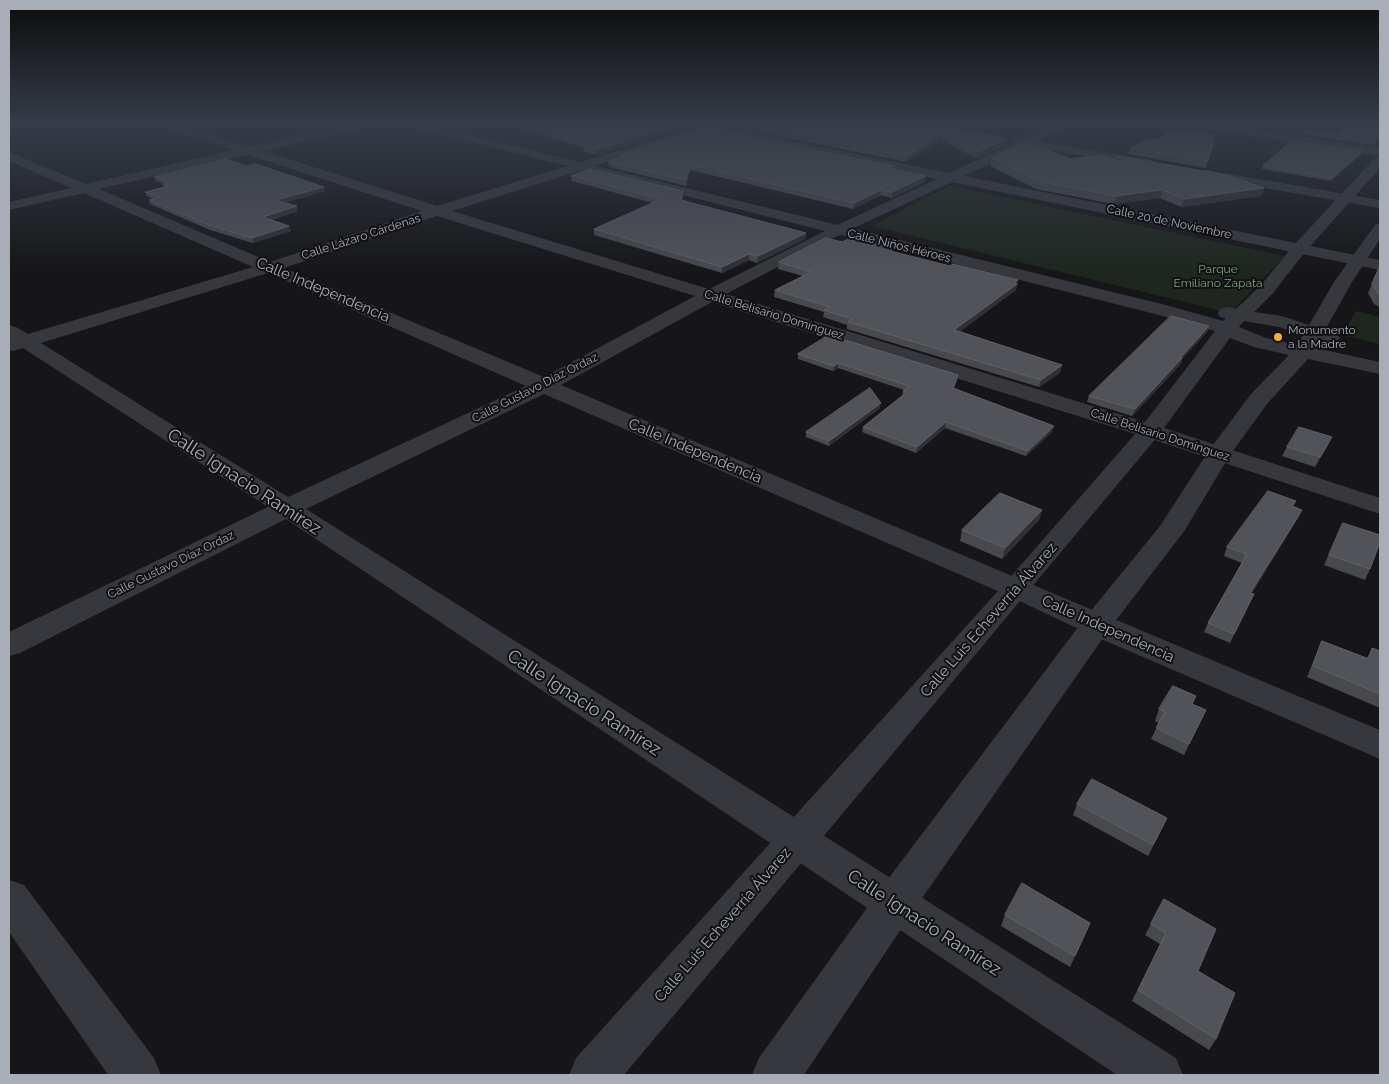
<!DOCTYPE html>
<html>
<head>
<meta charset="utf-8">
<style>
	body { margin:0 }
	#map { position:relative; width:1389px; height:1084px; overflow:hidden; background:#161618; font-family:Raleway,sans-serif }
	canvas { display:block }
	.frame { position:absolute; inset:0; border:10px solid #a8adb8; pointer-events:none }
</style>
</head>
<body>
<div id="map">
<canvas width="1389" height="1084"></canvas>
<div class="frame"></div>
</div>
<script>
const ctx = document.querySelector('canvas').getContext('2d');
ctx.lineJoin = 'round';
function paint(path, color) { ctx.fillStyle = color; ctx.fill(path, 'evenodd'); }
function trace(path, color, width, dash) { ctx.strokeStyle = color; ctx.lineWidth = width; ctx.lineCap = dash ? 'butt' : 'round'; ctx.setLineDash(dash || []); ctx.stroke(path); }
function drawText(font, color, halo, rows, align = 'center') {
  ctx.font = font + ' Raleway,sans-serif'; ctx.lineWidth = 4; ctx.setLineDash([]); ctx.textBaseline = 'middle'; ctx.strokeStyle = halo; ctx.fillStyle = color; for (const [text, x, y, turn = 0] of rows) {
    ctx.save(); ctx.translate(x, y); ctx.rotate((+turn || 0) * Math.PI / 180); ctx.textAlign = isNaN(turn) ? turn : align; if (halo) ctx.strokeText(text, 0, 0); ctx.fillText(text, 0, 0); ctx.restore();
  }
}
const green = new Path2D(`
	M949,186l336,70 -55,57 -358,-87z
	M1356,311l24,6v27l-38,-9z`);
const minor = new Path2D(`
	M9,125h14l-2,2 -12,2z
	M162,125h16l71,22 99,-22h19l-1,2 -103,24 174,55 255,-78 -3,-3h29v1l231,47 65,-30 1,-5h9l26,-13h13l-1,2 -24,14 113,19 6,4 -6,4 -124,-22 -63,30 416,84v10l-428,-88 -109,51 -117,61 432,132 222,72v16l-238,-78 -430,-134 -151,83c273,115 545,232 819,345v29l-295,-127 -78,-37 -463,-201 -238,115 870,549 7,17h-66l-831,-556 -266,134 -11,3v-24l259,-125 -245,-159 -10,3 -4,-1v-25l7,2 12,7 225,-67 -169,-74 -75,17v-8l62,-14 -62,-27v-9l77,32 148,-34 -71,-23zM706,131l231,48 -104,48 -124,62 -257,-78zM248,155l174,56 -152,51 -171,-73zM437,216l258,80 -151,81 -260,-109zM268,273l258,113 -238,111 -247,-154z
	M1194,125h27l159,23v8l-180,-28z
	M1206,170l174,30v8l-179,-31 -2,-3 2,-3z
	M9,880l15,5 130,173 7,17h-53l-99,-143z`);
const tertiary = new Path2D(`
	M411,125h17l738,180 57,16 3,-3 -6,-1 -2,-4 2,-4 7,-2 9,2 25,-24 32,-39 82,-88 5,-1v11l-75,84 -32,41 -19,19 28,4 27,9 25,-43 41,-57 5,-2v16l-28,43 -27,48 12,4 3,4 -3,4 -7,2 -11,-3 -4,7 65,14v12l-72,-15 -41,45 -37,51 -45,75 -78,102 -198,285 -105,158h-52l7,-17 120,-167 206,-273 75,-92 50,-77 41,-55 38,-39 -35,-8 -24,-9 -72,98 -534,639h-55l7,-17 431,-477 135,-155 73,-95 -56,-16 -747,-188zM1244,321l35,6 24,8 -6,10 -31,-7 -27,-11z`);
const wall = new Path2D(`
	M508,125h180v2l-91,28 -13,-3v-4z
	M725,125h216l65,20 -30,13 -34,-18 -36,22z
	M1380,125v12l-7,8 -71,-10 1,-3 34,2z
	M1215,135l-9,33 -77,-14 2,-6 24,-8z
	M1363,151l-2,4 -30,26 -69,-12 1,-3z
	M619,155l274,11 -1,3 34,7 -1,6 -33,16 -11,-3 -28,14 -163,-39 -4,16 -77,-19 -1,-5 11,-4z
	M992,158l121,1 151,29 -3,8 -80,11 -21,-9 -46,6 -78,-15 -46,-23z
	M246,166l78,21 1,4 -41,12 14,8 -27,9 20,11 -38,12 -43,-13 -60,-26 -1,-4 4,-1 -6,-3 -2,-4 19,-5 -1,-3 -7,-3 -1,-4z
	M571,176l112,21 -1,3 124,33 -1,6 -48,24 -8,-3 -27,13 -128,-38v-6l59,-26 -81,-22z
	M842,242l52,10 56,14 68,14 -2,10 -56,41 102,34 -2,8 -21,14 -192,-58v-4l-24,-8 1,-5 -50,-15 1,-7 28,-14 -25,-7 1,-7z
	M1380,266v41l-6,-3 -6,-11z
	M1209,326l-2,6 -25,27 -2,6 -48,51 -45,-14 2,-6z
	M798,354l159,26 -3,8 98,44 -26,24 -81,-28 -29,25 -54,-21 1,-5 39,-31 1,-5 1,-1 -66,-22 -5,3 -35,-12z
	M880,408l-51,38 -23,-9v-5z
	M1287,447h40l-12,20 -33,-11z
	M1296,501l-3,5 9,4 -4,8 -46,75 2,1 -24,49 -26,-11 4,-9 34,-60 -18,-7 3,-9z
	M1042,510l-3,10 -37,39 -42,-18 2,-11z
	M1343,523l27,46 -5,11 -41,-15z
	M1322,641l45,17 5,-10 8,3v57l-73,-31 10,-25z
	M1192,704l14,6 -22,45 -33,-16 8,-16 -4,-2 4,-12z
	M1077,804l90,14 -19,38 -75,-41z
	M1164,899l34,72 18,68 -7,11 -77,-49 28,-57 -15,-9z
	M1005,915l85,8 -20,44 -69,-41z`);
const shadedWall = new Path2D(`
	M678,125h10v2l-91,28v-6z
	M942,134v6l-36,22 1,-6z
	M1215,135l-2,6 -5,-1z
	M1380,135v2l-7,8 1,-3z
	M1007,139l-1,6 -30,13 1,-6z
	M1363,151l-2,4 -30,26 1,-3z
	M690,165v5l-4,16v-6z
	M926,176l-1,6 -33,16v-6z
	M324,187l1,4 -48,14 -1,-5z
	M1264,188l-3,8 -80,11 3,-8z
	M881,190v5l-28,14 1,-6z
	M1162,190l-2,8 -46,6 2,-8z
	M297,206l1,5 -34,10 -1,-4z
	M289,226l2,5 -38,12 -1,-5z
	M806,233l-1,6 -48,24 1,-7z
	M749,254v6l-27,13v-6z
	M1018,280l-2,10 -63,47 1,-7z
	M1209,326l-2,6 -25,27 -2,6 -48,51 3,-7z
	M838,363v5l-5,3 1,-5z
	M1062,365l-2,8 -21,14 2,-7z
	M881,403l-1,5 -51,38v-5z
	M946,422l-1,6 -29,25 1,-6z
	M1054,426l-2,6 -26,24 2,-5z
	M1332,437l-5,10 -12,20 5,-10z
	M1042,510l-3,10 -37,39 3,-11z
	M1302,510l-4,8 -52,84 4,-9z`);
const building = new Path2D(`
	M526,125h151l-80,24 -13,-3 7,-2z
	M753,125h188l66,14 -30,13 -35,-18 -35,22z
	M1350,125h30v10l-6,7 -71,-10 3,-2 31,4z
	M706,128l187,38 -4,2 37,8 -34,16 -11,-2 -27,13 -164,-38 -4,15 -78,-18 15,-6 -4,-1z
	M1175,129l40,6 -7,5 6,1 -6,20 -77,-13 17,-9 7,1z
	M1292,141l71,10 -31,27 -69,-12z
	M1027,142l43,17 32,-4 11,4 4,-3 110,19 37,13 -80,11 -22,-9 -46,6 -78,-15 -46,-23z
	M227,159l19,7 10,-2 68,23 -48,13 21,6 -34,11 26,9 -37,12 -43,-13 -60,-25 10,-3 -14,-5 24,-6 -6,-2 6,-2 -14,-5z
	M590,169l93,22 -2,9 125,33 -48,23 -9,-2 -27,13 -128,-38 67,-30 -90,-23z
	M826,238l16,4 9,-4 43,11 -4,2 60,15 3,-2 65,16 -4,3 3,1 -63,46 108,35 -21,15 -193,-58 4,-3 -28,-9 6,-3 -55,-17 36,-18 -32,-10z
	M1380,266v29l-1,-1 -7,-10z
	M1171,316l38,10 -29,32h2l-47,51 -46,-13z
	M829,335l129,40 -5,13 101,38 -26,25 -82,-29 -29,25 -54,-20 44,-35 -4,-1 6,-5 -71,-23 -4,3 -36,-12z
	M870,388l11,15 -52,38 -23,-9z
	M1299,427l33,10 -12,20 -33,-10z
	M1268,491l28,10 -4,5 10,4 -52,83 4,1 -20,40 -26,-11 39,-69 -20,-7z
	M1000,493l42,17 -37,38 -43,-18z
	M1343,523l37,12v7l-10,27 -41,-14z
	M1322,641l47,18 3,-11 8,3v43l-67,-28z
	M1173,686l23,10 -4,8 14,6 -17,34 -33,-16 9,-16 -6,-3z
	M1092,779l75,39 -14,27 -76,-41z
	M1022,883l68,40 -15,33 -70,-41z
	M1164,899l52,30 -18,42 37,22 -19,46 -78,-49 28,-57 -15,-9z`);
const markers = [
	[1278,337,5,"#f2b134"]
];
const farStreetnames = [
	["Calle 20 de Noviembre",1169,222,12],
	["Calle Lázaro Cárdenas",361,237,-18],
	["Calle Niños Héroes",899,246,14],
	["Calle Belisario Domínguez",774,315,17],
	["Calle Gustavo Díaz Ordaz",535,388,-27],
	["Calle Belisario Domínguez",1160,435,18],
	["Calle Gustavo Díaz Ordaz",171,565,-26]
];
const farParknames = [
	["Parque",1218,269],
	["Emiliano Zapata",1218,283]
];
const farPoinames = [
	["Monumento",1288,330],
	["a la Madre",1288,344]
];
const streetNames = [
	["Calle Independencia",323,290,23],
	["Calle Independencia",695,451,23],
	["Calle Luis Echeverría Álvarez",989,620,-49],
	["Calle Independencia",1108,629,24],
	["Calle Luis Echeverría Álvarez",723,925,-49]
];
const nearStreetnames = [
	["Calle Ignacio Ramírez",244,482,33],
	["Calle Ignacio Ramírez",584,703,33],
	["Calle Ignacio Ramírez",924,923,33]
];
paint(green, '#1e261f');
paint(minor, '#37383d');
paint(tertiary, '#37383d');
paint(wall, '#47494d');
paint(shadedWall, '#2f3033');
paint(building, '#525359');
trace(building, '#5f6168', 1);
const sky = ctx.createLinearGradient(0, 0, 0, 276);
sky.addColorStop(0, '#0c0c0d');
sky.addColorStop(0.45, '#363c48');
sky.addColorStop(1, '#363c4800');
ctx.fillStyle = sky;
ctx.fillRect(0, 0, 1389, 276);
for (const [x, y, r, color] of markers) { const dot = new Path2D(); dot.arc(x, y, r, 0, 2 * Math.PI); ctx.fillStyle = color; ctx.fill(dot); trace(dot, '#111113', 2); }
drawText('12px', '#a8adb8', '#111113', farStreetnames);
drawText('12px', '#7fa381', '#111113', farParknames);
drawText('12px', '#a8adb8', '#111113', farPoinames, 'left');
drawText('15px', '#a8adb8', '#111113', streetNames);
drawText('18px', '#a8adb8', '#111113', nearStreetnames);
</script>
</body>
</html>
